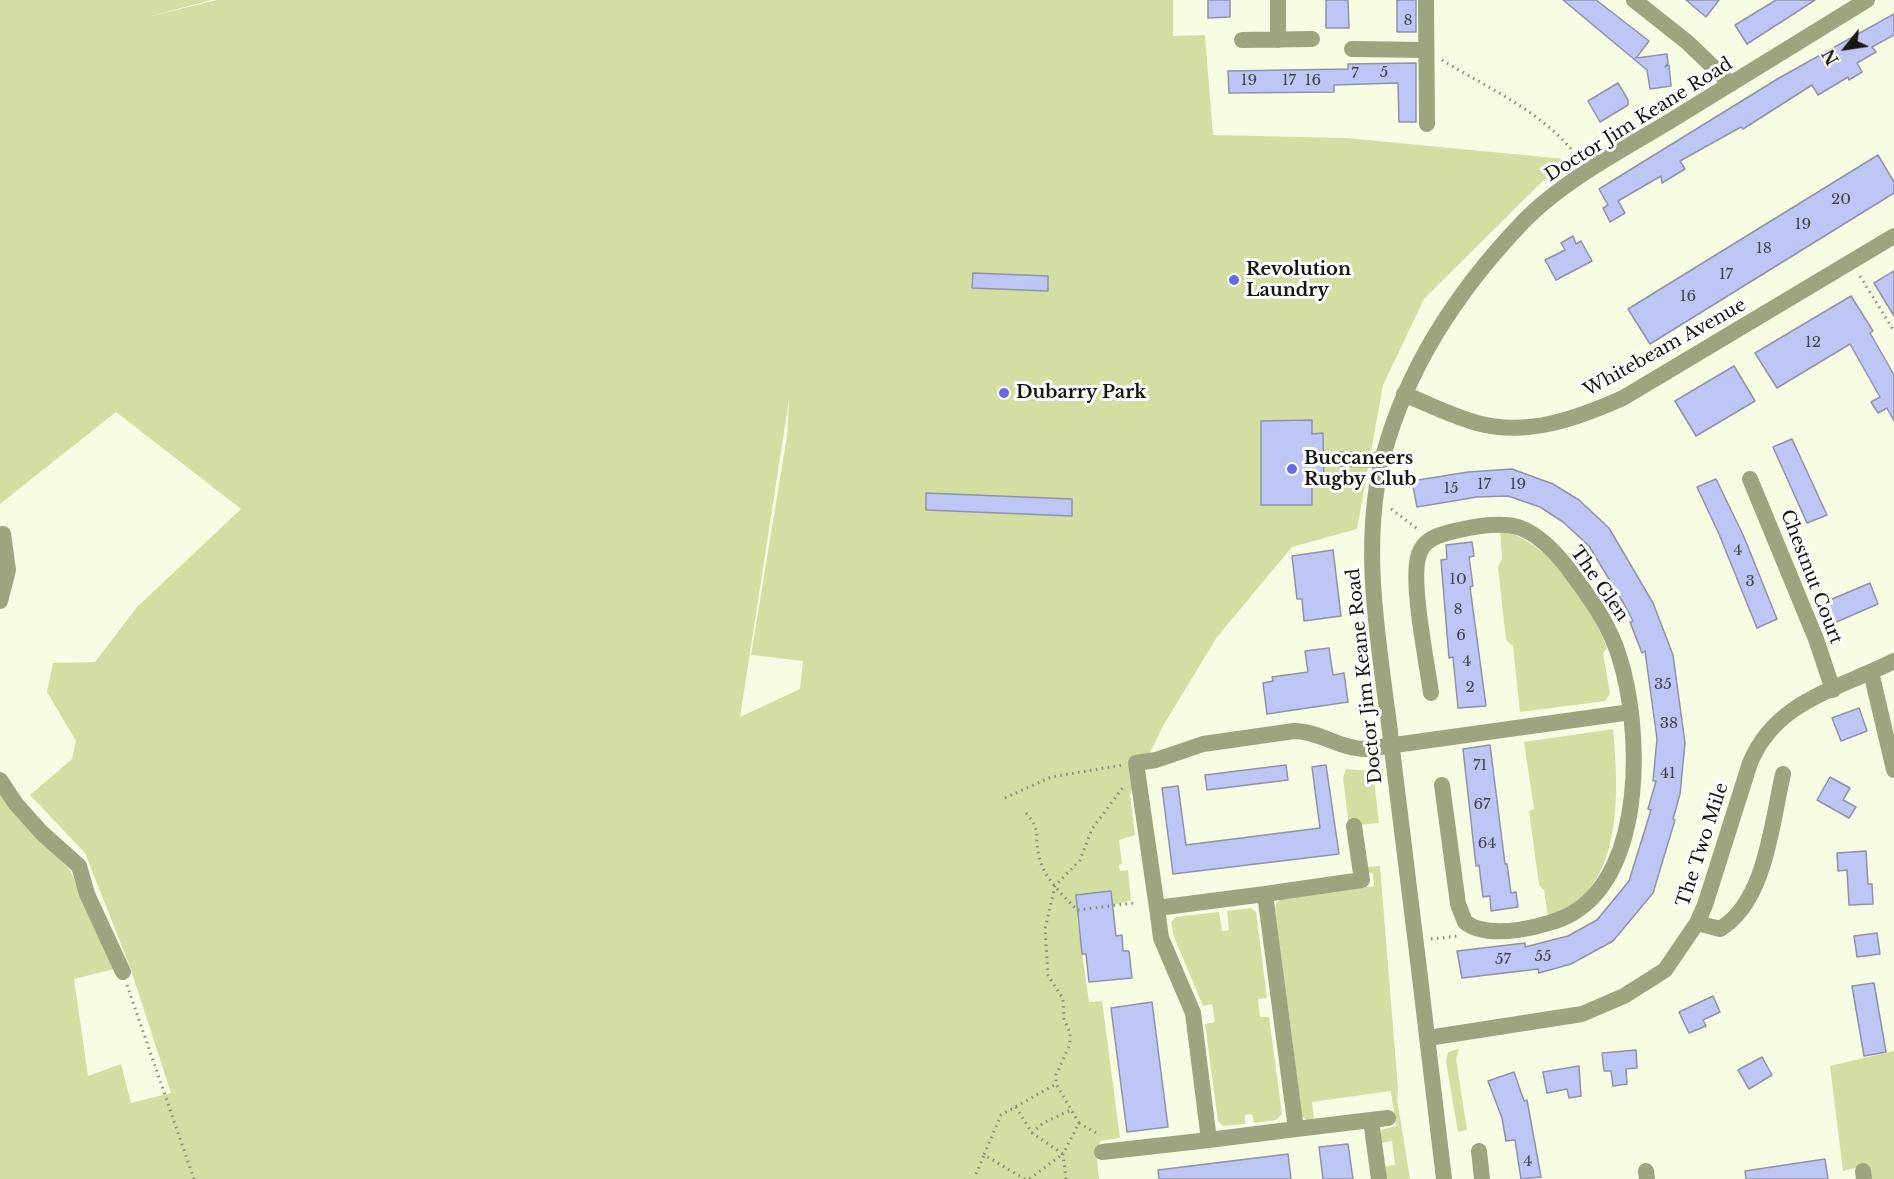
<!DOCTYPE html>
<html>
<head>
<meta charset="utf-8">
<style>
	body { margin:0 }
	#map { position:relative; width:1894px; height:1179px; overflow:hidden; background:#f7fde3; font-family:"Libre Baskerville",serif }
	canvas { display:block }
	.north { position:absolute; left:1816px; top:18px; width:60px; height:60px; -webkit-text-stroke:4px #fff; paint-order:stroke; rotate:240deg; font-size:16px; font-weight:700; line-height:24px; text-align:center; color:#16170f }
	.north::after { content:''; display:block; margin:auto; width:21px; height:27px; background:#16170f; clip-path:polygon(50% 0,100% 100%,50% 72%,0 100%) }
</style>
</head>
<body>
<div id="map">
<canvas width="1894" height="1179"></canvas>
<div class="north">N</div>
</div>
<script>
const ctx = document.querySelector('canvas').getContext('2d');
ctx.lineJoin = 'round';
function paint(path, color) { ctx.fillStyle = color; ctx.fill(path, 'evenodd'); }
function trace(path, color, width, dash) { ctx.strokeStyle = color; ctx.lineWidth = width; ctx.lineCap = dash ? 'butt' : 'round'; ctx.setLineDash(dash || []); ctx.stroke(path); }
function drawText(font, color, halo, rows, align = 'center') {
  ctx.font = font + ' "Libre Baskerville",serif'; ctx.lineWidth = 6; ctx.setLineDash([]); ctx.textBaseline = 'middle'; ctx.strokeStyle = halo; ctx.fillStyle = color; for (const [text, x, y, turn = 0] of rows) {
    ctx.save(); ctx.translate(x, y); ctx.rotate((+turn || 0) * Math.PI / 180); ctx.textAlign = isNaN(turn) ? turn : align; if (halo) ctx.strokeText(text, 0, 0); ctx.fillText(text, 0, 0); ctx.restore();
  }
}
const green = new Path2D(`
	M0,0h211l-67,18 73,-18h956v36l32,-1 8,100 133,3 219,21 -141,140 -41,86 -26,144 -65,18 -75,90 -54,89 -33,68 5,41 -16,5 3,24 -3,1 1,6 8,-1 3,30 -11,4 -40,4 -3,10 12,84 13,-1 18,137 -20,3 -3,18 2,20h-1099v-385l70,76 44,99 -40,10 14,97 33,-12 10,39 40,-10 -41,-126 -45,-114 -55,-58 42,-36 4,-18 -29,-49 6,-29 42,-1 42,-55 104,-98 -125,-97 -116,92zM789,400l-2,36 -36,219 52,6 -3,28 -60,28z
	M1500,529c53,16 88,70 107,119l-4,5 7,41 -5,7 -85,11 -7,-66 -7,-6 -8,-73 4,-8z
	M1613,729c5,52 10,135 -36,173 -7,6 -20,10 -29,15l-4,-27 -5,-5 -10,-74 5,-2 -10,-67z
	M1346,769l27,2 6,52 -30,3 -6,-48z
	M1380,866l18,223 -1,10 13,80h-25l-1,-12 11,-2 -3,-24 -11,2v-13l15,-4 -5,-35 -79,11 2,18h-7l-5,-4 -27,-208 2,-6 7,-4 90,-12 -1,-12 -5,-2 -1,-5z
	M1251,908l5,4 11,86 -9,1 2,18h9l13,97 -6,6 -22,3 -2,-9 -7,1v9l-22,2 -5,-5 -13,-97 10,-2 -3,-18 -9,2 -29,-69 -3,-15 5,-5 43,-5 3,19 7,-1 -2,-19z
	M1459,1049l-3,10 11,71 -9,2 -12,-71 2,-9z
	M1894,1051v128h-22l-5,-14 -24,6 -13,-105z`);
const building = new Path2D(`
	M1208,0h22v17l-22,1z
	M1326,0h22l1,28h-23z
	M1397,0h19v32h-19z
	M1563,0h33l53,41 -13,17 31,-4 1,9 -3,4 4,-2 2,21 -21,3 -3,-19z
	M1686,0h33l-13,17z
	M1776,0h39l-68,44 -12,-19z
	M1894,14v21l-22,12 4,5 -19,11 5,9 -13,8 -1,-3 -30,18 -6,-10 -69,44 -2,-2 -61,34 5,8 -23,14 -1,-7 -43,25 7,12 -15,9 -7,-14 5,-3 -9,-16 180,-111z
	M1416,63v59h-17l-1,-39 -64,2v7l-105,1 -1,-22 120,-2v-5z
	M1618,83l10,17v5l-28,17 -12,-21z
	M1878,155l16,27v11l-244,151 -22,-35z
	M1573,236l3,8 5,-3 11,20 -36,19 -11,-20 20,-10 -4,-7z
	M1894,271v45l-20,-33z
	M973,273l75,3v15l-76,-3z
	M1851,296l22,35 -3,2 24,42v46l-7,-13 -9,5 -7,-11 9,-5 -30,-53 -73,44 -22,-35z
	M1734,366l21,35 -59,35 -21,-35z
	M1312,420v14l11,-1 1,53h-12v19h-51v-84z
	M1792,439l35,76 -20,8 -34,-76z
	M1512,469l41,15 26,16 30,28 44,75 20,52 12,88 -5,51 -7,25 2,1 -22,73 -40,48 -42,23 -32,9 -1,-4 -76,9 -5,-27 68,-8v4l43,-11 29,-16 32,-39 22,-71 -3,-1 8,-28h-3l4,-42 -12,-88 -3,2 -12,-31 3,-1 -9,-17 -35,-58 -26,-24 -23,-15 -32,-11 -31,1 -60,10 -5,-26 56,-9z
	M1716,479l28,58 33,82 -20,9 -38,-94 -22,-47z
	M926,493l146,6v17l-146,-6z
	M1472,542l2,14 -5,1 4,29 -3,1 16,119 -28,2 -5,-51 -4,1 -8,-98 6,-1 -1,-14z
	M1333,550l8,66 -37,5 -2,-22h-5l-5,-43z
	M1870,583l8,21 -44,19 -9,-21z
	M1329,648l4,27 11,-2 4,29 -81,12 -4,-31 10,-2 -1,-4 36,-5 -3,-21z
	M1859,708l8,23 -26,10 -9,-23z
	M1490,745l15,119h2l4,29 5,-1 2,15 -27,4 -1,-15 -7,1 -4,-32 -3,1 -13,-117z
	M1286,765l2,15 -81,10 -2,-15z
	M1326,765l13,89 -166,20 -11,-86 16,-2 8,59 134,-17 -8,-61z
	M1830,777l20,11 -7,12 13,7 -7,11 -32,-18z
	M1866,851l2,33h4l1,20 -24,1 -2,-35 -9,1 -1,-18z
	M1111,891l5,45 6,-1 1,16h6l3,27 -43,4 -3,-28h-4l-6,-59z
	M1877,933l3,21 -23,3 -3,-21z
	M1874,983l12,69 -22,4 -12,-70z
	M1713,996l7,16 -17,8 3,6 -17,7 -10,-21z
	M1152,1002l16,125 -41,5 -16,-124z
	M1636,1050l1,18 -11,1 1,15 -14,2 -2,-15h-7l-2,-18z
	M1762,1057l10,18 -23,14 -11,-19z
	M1579,1066l2,30 -12,2 -2,-9 -20,4 -4,-21z
	M1514,1072l10,29 3,-1 14,77 -20,2 -6,-39 -9,1 -4,-23 -14,-37z
	M1348,1144l5,35h-30l-4,-32z
	M1288,1154l3,25h-132l-1,-9z
	M1825,1159l3,20h-82l-1,-8z`);
const path = new Path2D(`
	M1442,60c47,29 104,53 137,99
	M1860,276l34,55
	M1391,509l28,21
	M1005,798l46,-21 71,-12
	M1026,813c16,18 8,23 13,43 4,22 24,39 38,54l57,-7
	M1431,939l27,-3
	M127,985l67,194
	M1016,1107l16,26 31,21 -34,25
	M1079,1123l21,12
	M1032,1133l11,-10 28,-13
	M976,1174l8,-19
	M1025,1179l-41,-24 17,-40 55,-31
	M1066,1179l-3,-25 16,-31 -23,-39v-9l14,-31v-11l-6,-14 -1,-20 -15,-24 -3,-46 10,-43 25,-26 12,-31 32,-43`);
const minor = new Path2D(`
	M1426,0l1,124
	M1634,0l53,42 44,42
	M1242,40l70,-1
	M1278,40v-40
	M1352,49l73,1
	M1404,394c24,10 48,22 73,29 50,14 101,-5 146,-25l271,-162
	M1341,459l42,1
	M1750,479l66,160 17,51
	M0,601l8,-31 -5,-36
	M1871,672l23,98
	M1431,693c-4,-30 -20,-108 -13,-135 4,-20 23,-24 41,-28 18,-4 41,-8 59,-3 24,8 43,31 57,51 18,24 35,49 44,78 23,71 27,214 -46,257 -24,14 -85,28 -108,9l-7,-18 -16,-119
	M0,780l16,24 26,29 37,33 8,28 36,78
	M1265,894l97,-14 -8,-54
	M1157,908l4,30 32,75 16,127 87,-11 -31,-235 -108,14 -21,-145 20,-3 47,-16 91,-13c25,0 46,18 72,18l265,-37
	M1697,923l23,6c46,-27 52,-108 63,-155
	M1428,1038l154,-24 42,-18 41,-26 32,-47 8,-18 45,-142c26,-63 89,-74 144,-102
	M1371,1120l17,-2
	M1296,1129l75,-9 8,59
	M1479,1151l3,28
	M1102,1152l107,-12
	M1646,1171l1,8
	M1863,1171l1,8
	M1444,1179c-17,-143 -34,-287 -52,-430 -11,-98 -34,-199 -8,-296 24,-87 76,-165 138,-230 38,-40 98,-72 145,-100 67,-41 134,-82 200,-123`);
const markers = [
	[1234,280,6,"#6569e2"],
	[1004,393,6,"#6569e2"],
	[1292,469,6,"#6569e2"]
];
const numberNames = [
	["8",1408,21],
	["5",1384,73],
	["7",1355,74],
	["19",1249,81],
	["17",1289,81],
	["16",1313,81],
	["20",1841,200],
	["19",1803,225],
	["18",1764,249],
	["17",1726,275],
	["16",1688,297],
	["12",1813,343],
	["17",1484,485],
	["19",1518,485],
	["15",1451,489],
	["4",1738,551],
	["10",1458,580],
	["3",1750,582],
	["8",1458,610],
	["6",1461,636],
	["4",1467,662],
	["35",1663,685],
	["2",1470,688],
	["38",1669,724],
	["71",1480,766],
	["41",1668,774],
	["67",1482,805],
	["64",1487,844],
	["55",1543,957],
	["57",1503,960],
	["4",1528,1162]
];
const streetNames = [
	["Doctor Jim Keane Road",1639,120,-32],
	["Whitebeam Avenue",1665,348,-29],
	["Chestnut Court",1811,577,69],
	["The Glen",1599,584,55],
	["Doctor Jim Keane Road",1365,676,-96],
	["The Two Mile",1703,845,-72]
];
const poiNames = [
	["Revolution",1246,270],
	["Laundry",1246,291],
	["Dubarry Park",1016,393],
	["Buccaneers",1304,459],
	["Rugby Club",1304,480]
];
paint(green, '#d3dea2');
paint(building, '#bec6f6');
trace(building, '#8f92a9', 1.5);
trace(path, '#888b7a', 3, [1.5, 4.5]);
trace(minor, '#9da480', 16);
for (const [x, y, r, color] of markers) { const dot = new Path2D(); dot.arc(x, y, r, 0, 2 * Math.PI); ctx.fillStyle = color; ctx.fill(dot); trace(dot, '#fff', 2); }
drawText('15px', '#404349', null, numberNames);
drawText('18px', '#16170f', '#fff', streetNames);
drawText('bold 18px', '#16170f', '#fff', poiNames, 'left');
</script>
</body>
</html>
